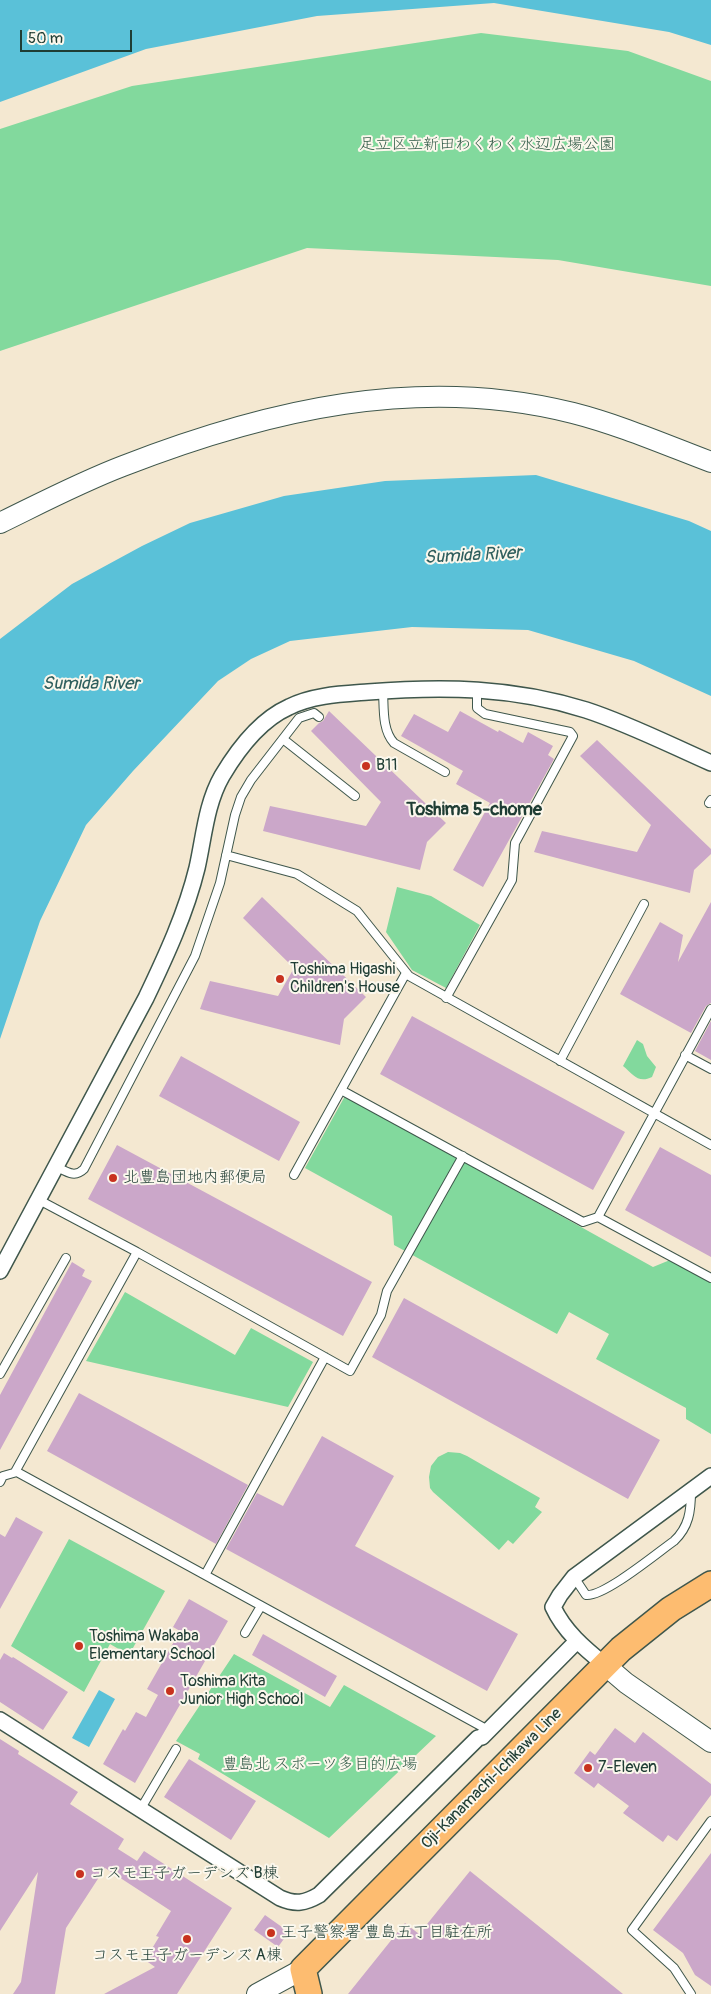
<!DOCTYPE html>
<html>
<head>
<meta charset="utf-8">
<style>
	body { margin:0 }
	#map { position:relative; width:711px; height:1994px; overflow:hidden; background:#f4e8d1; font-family:Pangolin,sans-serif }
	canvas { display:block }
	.scale { position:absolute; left:20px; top:30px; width:112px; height:22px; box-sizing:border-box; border:2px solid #1f3d34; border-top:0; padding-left:6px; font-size:15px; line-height:18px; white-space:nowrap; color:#1f3d34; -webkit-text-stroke:4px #fbf7ec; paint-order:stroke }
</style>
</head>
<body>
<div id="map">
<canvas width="711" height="1994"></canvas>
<div class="scale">50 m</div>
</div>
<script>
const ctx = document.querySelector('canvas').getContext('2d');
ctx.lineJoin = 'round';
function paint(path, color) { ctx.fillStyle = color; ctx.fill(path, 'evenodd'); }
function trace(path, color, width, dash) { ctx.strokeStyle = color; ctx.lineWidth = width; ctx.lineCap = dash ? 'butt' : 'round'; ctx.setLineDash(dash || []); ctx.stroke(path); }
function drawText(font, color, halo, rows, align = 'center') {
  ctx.font = font + ' Pangolin,"Klee One",sans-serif'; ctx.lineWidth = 4; ctx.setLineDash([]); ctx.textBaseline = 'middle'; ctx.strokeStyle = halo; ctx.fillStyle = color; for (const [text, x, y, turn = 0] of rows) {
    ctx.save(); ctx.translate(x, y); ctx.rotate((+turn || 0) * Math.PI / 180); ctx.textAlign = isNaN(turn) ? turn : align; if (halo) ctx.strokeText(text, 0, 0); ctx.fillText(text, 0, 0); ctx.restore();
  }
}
const green = new Path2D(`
	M481,33l147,18 83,30v205l-153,-26 -251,-12 -307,103v-222l132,-43z
	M397,887l34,9 49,29 -34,63 -34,-18 -26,-38z
	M637,1040l6,4 4,12 9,11 -4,10c-14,7 -19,-3 -29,-11z
	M345,1096l308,171 17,-7 41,23v151l-25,-15v-11l-90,-49 13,-25 -40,-22 -12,22 -163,-89 -2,-29 -87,-48z
	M125,1292l110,63 16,-27 62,34 -25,45 -202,-46z
	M448,1452l12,1 7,3 73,42 -5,9 7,5 -29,32 -5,-4 -9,10 -66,-58 -3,-4 -1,-11 2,-11 7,-9z
	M69,1539l96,52 -36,64 -19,-11 -26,48 -73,-46z
	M234,1654l96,53 14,-22 92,51 -107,102 -131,-79 2,-5 -24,-13z`);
const water = new Path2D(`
	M0,0h711v45l-42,-13 -175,-29 -177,13 -171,33 -146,53z
	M536,475l153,46 22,10v165l-77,-35 -106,-31 -116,-3 -122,14 -39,18 -33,22 -85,90 -47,54 -46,96 -40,118v-400l72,-55 70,-38 48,-23 94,-27 101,-15z
	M99,1690l16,9 -26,48 -17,-9z`);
const building = new Path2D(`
	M329,711l117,112 -19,19 -7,28 -157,-39 7,-25 96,20 15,-24 -70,-71 8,-8 4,-2z
	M460,711l38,21 1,-2 24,13 5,-11 25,14 -5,9 6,4 -71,128 -30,-17 37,-67 -34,-19 7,-13 -62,-35 13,-22 34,18z
	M597,740l114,109v5l-17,16 -4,23 -156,-41 8,-21 95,21 14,-27 -71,-69z
	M262,897l104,100 -22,22 -4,26 -140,-36 10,-28 68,15 16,-28 -51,-50z
	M711,902v101l-5,3 -15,27 -71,-39 40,-72 23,13 -5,27z
	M412,1016l213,116 -32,58 -213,-116z
	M711,1021v39l-16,-9z
	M181,1056l119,66 -21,39 -120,-65z
	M117,1145l255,137 -29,54 -255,-137z
	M660,1147l51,28v82l-86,-47z
	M72,1262l13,8 -3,6 10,5 -92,169v-55z
	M404,1298l256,142 -32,59 -256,-142z
	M79,1393l169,92 -32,59 -169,-93z
	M322,1436l72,40 -39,70 163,88 -31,57 -261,-142 31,-56 26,13z
	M16,1517l27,15 -43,77v-75l5,3z
	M189,1599l39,22 -93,162 -32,-19 20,-35 2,2 11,-19 10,5 12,-22 -11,-6 33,-58 -7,-4z
	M263,1634l74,42 -12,21 -73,-42z
	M4,1653l8,5 1,-1 55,35 -25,38 -43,-28v-42z
	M615,1728l20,15 8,-11 68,52v11l-34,46 -9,-6 -5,7 -40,-29 6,-7 -31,-23 -4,5 -20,-15 16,-22 5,4z
	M0,1739l19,12 -1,3 60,38 -8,12 54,35 -6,10 19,12 7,-10 88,57 -55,86h-73l51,-27 -10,-7 14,-23 -3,-1 15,-25 -66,-43 -39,60 -11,66h-42l8,-12 17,-110 -38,59z
	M189,1759l67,42 -25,39 -67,-43z
	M711,1853v133l-16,-11 -12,-22 -30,-23z
	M470,1871l153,123h-275l57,-71 14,11z
	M265,1915l24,17 -11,15 -24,-17z`);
const service = new Path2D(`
	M383,691c1,17 -1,39 11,52l51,29
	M283,739l72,57
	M709,803l2,-3
	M226,855l71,19 60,37 52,65 302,169
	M446,998l66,-118 3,-37 58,-107 -3,-4 -85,-18 -8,-6v-18
	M685,1055l26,14
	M560,1061l84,-157
	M341,1090l242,132 15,-5 113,61
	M57,1167c10,5 18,11 27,2l111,-213 25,-73 15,-68 6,-18 10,-17 48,-62 15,-5 5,4
	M294,1175l112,-202
	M598,1217l113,-208
	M137,1252l213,119 31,-56 6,-24 76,-135
	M0,1374l66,-116
	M15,1472l122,-220 -98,-52
	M0,1482l3,-6 14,-4 471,258
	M205,1575l120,-218
	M574,1577l12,18c18,2 71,-42 88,-54 15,-14 17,-30 17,-50
	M245,1633l16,-27
	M140,1810l36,-61
	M691,1994l-17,-26 -42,-38 79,-109`);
const minor = new Path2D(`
	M0,1271l146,-273c20,-42 40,-85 51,-130 7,-31 9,-64 25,-92 16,-27 38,-56 67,-69 24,-12 53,-13 79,-15 75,-6 145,-5 218,18 43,14 84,35 125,53
	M605,1665c-21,-17 -41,-34 -52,-58l7,-12 14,-18 137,-101
	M0,1720l280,178c16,7 25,5 39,-3l159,-157 4,-1 95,-96`);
const tertiary = new Path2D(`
	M0,523c41,-20 81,-41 123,-57 144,-56 296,-92 450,-53 47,12 93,32 138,49
	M605,1665l21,18 85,59
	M257,1994l46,-25`);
const primary = new Path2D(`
	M309,1994l-6,-25 318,-320 50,-40 40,-25`);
const markers = [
	[366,766,5,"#c8321e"],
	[280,979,5,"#c8321e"],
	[113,1178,5,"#c8321e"],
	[79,1646,5,"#c8321e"],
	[170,1691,5,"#c8321e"],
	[588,1768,5,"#c8321e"],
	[80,1874,5,"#c8321e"],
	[271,1933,5,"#c8321e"],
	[187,1939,5,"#c8321e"]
];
const parkNames = [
	["足立区立新田わくわく水辺広場公園",487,145],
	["豊島北 スポーツ多目的広場",320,1765]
];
const poiNames = [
	["B11",376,766],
	["Toshima Higashi",290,970],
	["Children's House",290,988],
	["北豊島団地内郵便局",123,1178],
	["Toshima Wakaba",89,1637],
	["Elementary School",89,1655],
	["Toshima Kita",180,1682],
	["Junior High School",180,1700],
	["7-Eleven",598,1768],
	["コスモ王子ガーデンズ B棟",90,1874],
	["王子警察署 豊島五丁目駐在所",281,1933],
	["コスモ王子ガーデンズ A棟",187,1956,"center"]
];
const streetNames = [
	["Oji-Kanamachi-Ichikawa Line",492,1779,-45]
];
const waterNames = [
	["Sumida River",473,556,-3],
	["Sumida River",91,684]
];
const neighbourhoodNames = [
	["Toshima 5-chome",474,810]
];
paint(green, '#82d99d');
paint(water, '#5ac1d8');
paint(building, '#cba7c9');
trace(service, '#3f574c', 10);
trace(minor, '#3f574c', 18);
trace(tertiary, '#3f574c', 22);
trace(primary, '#3f574c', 28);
trace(service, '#fff', 8);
trace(minor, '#fff', 15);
trace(tertiary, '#fff', 20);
trace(primary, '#fdbc70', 25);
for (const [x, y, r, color] of markers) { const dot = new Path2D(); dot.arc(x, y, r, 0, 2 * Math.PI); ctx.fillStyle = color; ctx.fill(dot); trace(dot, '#fbf7ec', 2); }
drawText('16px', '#335c49', '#fbf7ec', parkNames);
drawText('16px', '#1f3d34', '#fbf7ec', poiNames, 'left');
drawText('16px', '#1f3d34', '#fbf7ec', streetNames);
drawText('italic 18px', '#2e5e5d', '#fbf7ec', waterNames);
drawText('bold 18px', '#1f3d34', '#fbf7ec', neighbourhoodNames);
</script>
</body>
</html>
